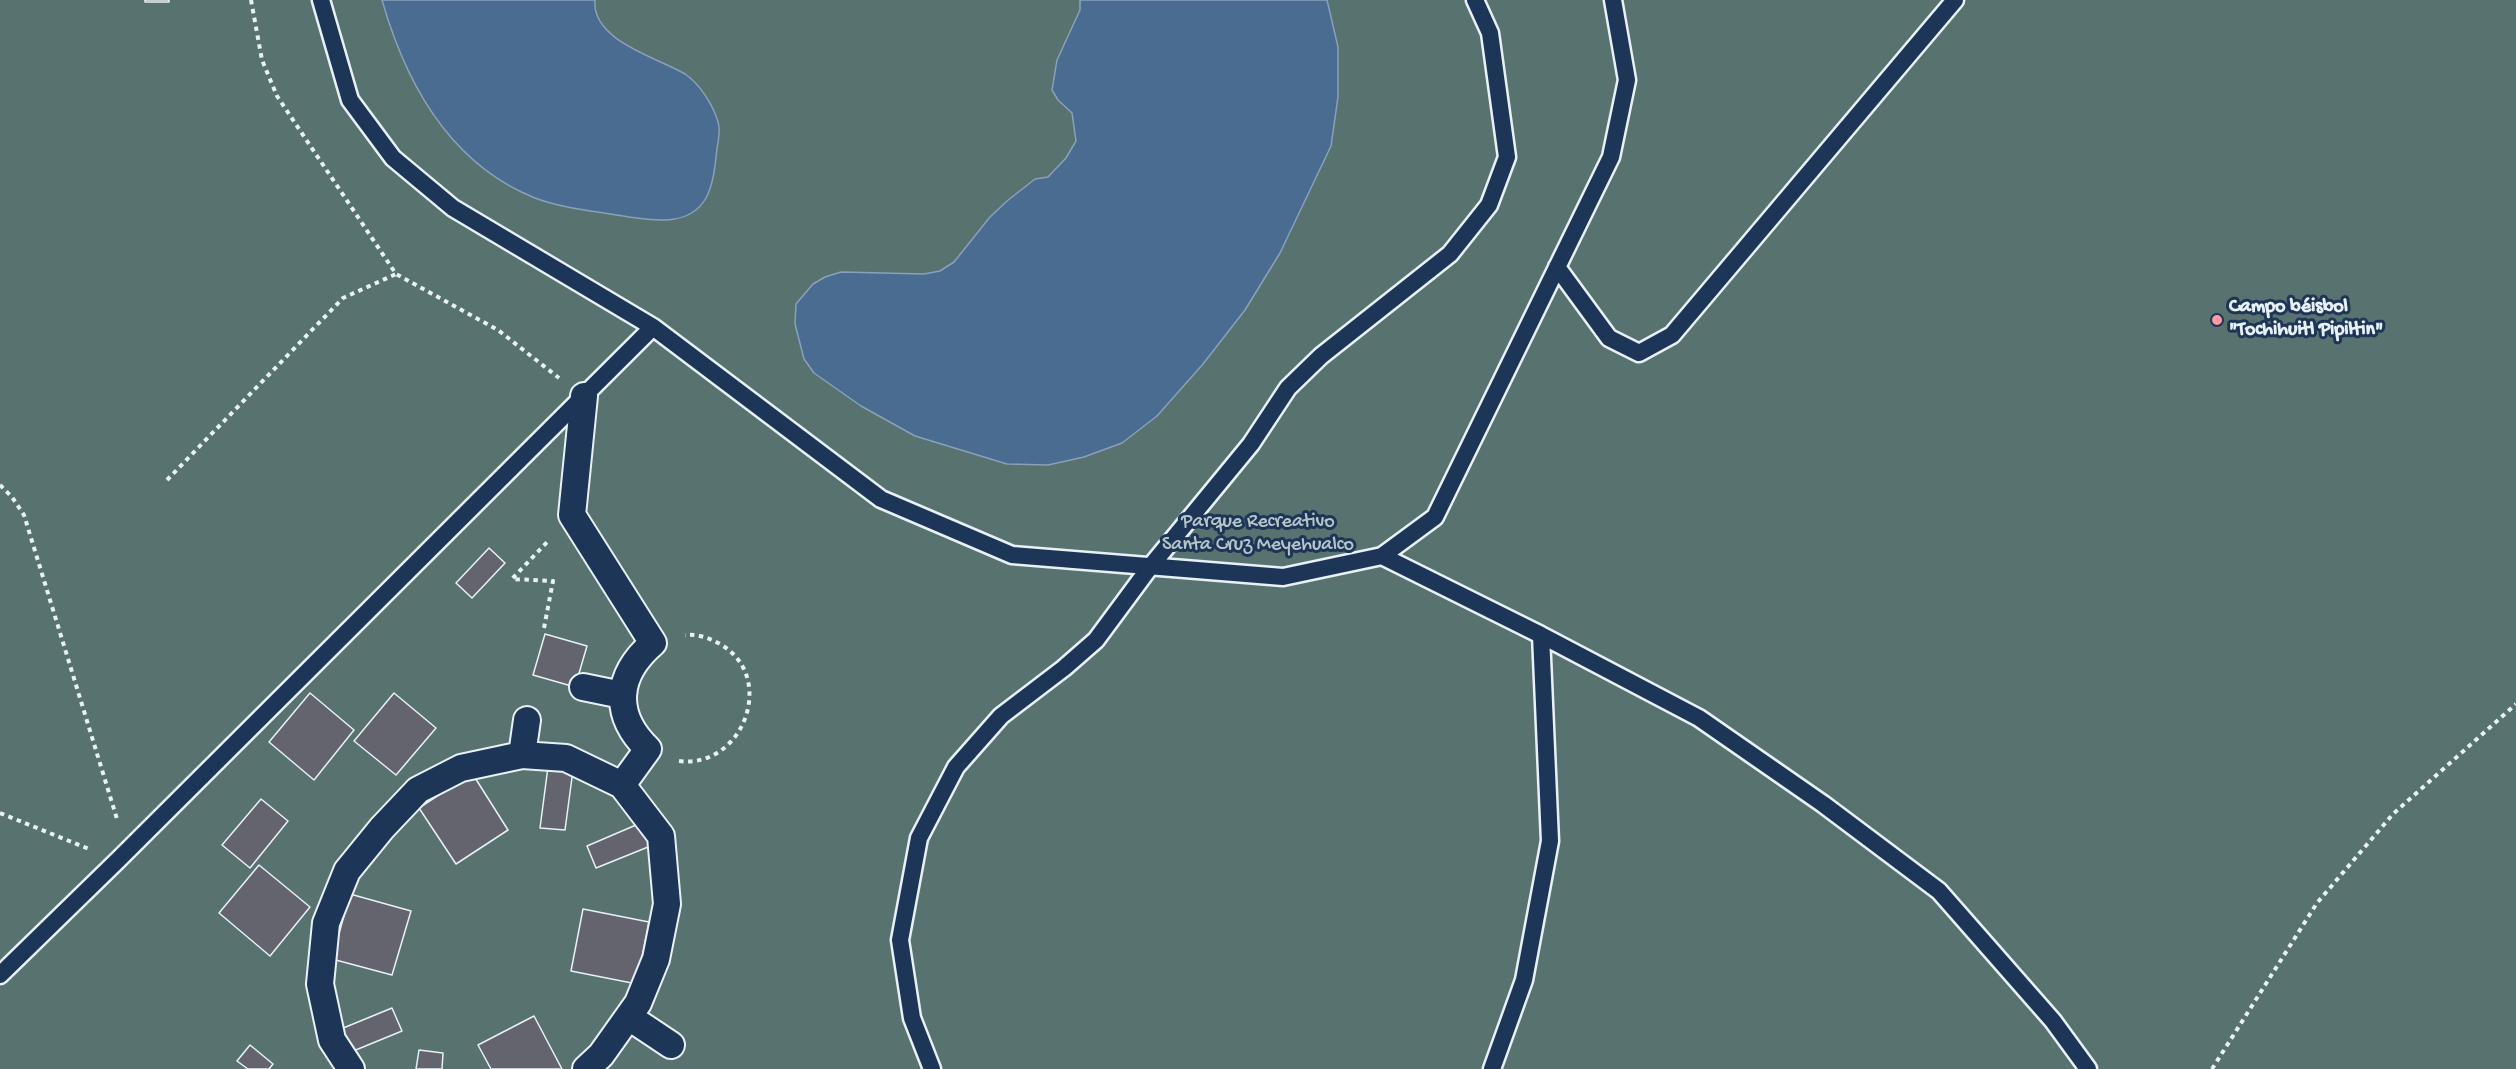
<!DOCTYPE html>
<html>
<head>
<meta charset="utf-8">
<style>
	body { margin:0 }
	canvas { display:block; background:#32435e }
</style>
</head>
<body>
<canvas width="2516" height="1069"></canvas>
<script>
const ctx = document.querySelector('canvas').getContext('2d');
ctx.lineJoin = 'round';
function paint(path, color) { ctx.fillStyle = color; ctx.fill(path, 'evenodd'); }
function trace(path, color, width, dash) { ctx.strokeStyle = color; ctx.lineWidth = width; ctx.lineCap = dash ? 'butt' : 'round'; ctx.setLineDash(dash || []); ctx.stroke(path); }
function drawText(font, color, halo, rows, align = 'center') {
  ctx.font = font + ' "Gochi Hand",sans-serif'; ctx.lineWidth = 6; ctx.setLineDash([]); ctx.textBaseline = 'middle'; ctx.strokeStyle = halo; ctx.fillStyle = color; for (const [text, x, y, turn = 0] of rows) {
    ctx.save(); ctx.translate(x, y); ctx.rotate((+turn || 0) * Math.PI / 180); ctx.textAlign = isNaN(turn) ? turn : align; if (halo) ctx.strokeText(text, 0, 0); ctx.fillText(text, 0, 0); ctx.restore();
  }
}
const green = new Path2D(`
	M0,0h2516v1069h-2516z`);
const water = new Path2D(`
	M382,0h213c-4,41 64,58 90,74 15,10 28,31 33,48 3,8 0,19 -1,27 -2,16 -3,34 -11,49 -16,28 -50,23 -77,19 -31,-6 -65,-8 -94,-19 -85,-34 -129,-114 -153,-198z
	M1080,0h247l11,47v50l-7,49 -51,107 -35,57 -42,54 -46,52 -35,27 -38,14 -36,8 -41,-1 -92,-28 -54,-30 -47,-33 -10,-14 -9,-35 1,-20 17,-20 12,-7 16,-5 83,2 16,-3 14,-9 36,-45 17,-16 28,-22 13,-2 18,-19 10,-17 -4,-28 -14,-13 -6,-10 5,-30 23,-50z`);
const building = new Path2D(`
	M145,0h24v2h-24z
	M489,548l16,15 -33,35 -16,-15z
	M545,634l42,12 -12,41 -42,-12z
	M310,693l44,37 -40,50 -45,-38z
	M394,693l42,35 -40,47 -42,-34z
	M548,767l25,3 -8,60 -25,-2z
	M472,773l36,57 -52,34 -37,-56z
	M261,799l27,22 -38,47 -28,-23z
	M643,822l10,23 -57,23 -9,-22z
	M259,865l51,42 -40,49 -51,-43z
	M350,894l61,17 -19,64 -60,-16z
	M583,909l66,13 -12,62 -66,-13z
	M392,1008l10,23 -56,23 -10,-23z
	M534,1016l28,53h-71l-13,-24z
	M250,1045l23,19 -4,5h-21l-11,-8z
	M419,1050l24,3 -1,16h-26z`);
const path = new Path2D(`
	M251,0l11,60 15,36 119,178 102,56 61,48
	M167,480l176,-182 53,-24
	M0,485l12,12 12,18 93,304
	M544,628l9,-47 -41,-2 37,-39
	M679,761c64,8 99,-84 41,-117 -11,-6 -21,-10 -35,-9
	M0,813l89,36
	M2212,1069l105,-166 76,-89 123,-110`);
const service = new Path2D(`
	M321,0l29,100 43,58 60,50 200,119 228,172 131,56 271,22 99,-21 53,-39 176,-360 16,-77 -14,-80
	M1557,267l52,71 30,15 33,-18 283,-335
	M1382,556l159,79 158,83 124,86 116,87 114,130 35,48
	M0,975l118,-115 535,-533
	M932,1069l-20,-51 -12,-78 19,-102 37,-71 45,-51 63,-48 32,-28 54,-73 101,-123 37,-56 33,-32 129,-102 39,-49 18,-48 -17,-124 -15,-33
	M1492,1069l32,-89 26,-139 -9,-206`);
const pedestrian = new Path2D(`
	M584,396l-12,119 81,128c-37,32 -41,71 -5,106l-26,36
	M583,687l39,8
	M522,755l5,-35
	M629,1017l42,28
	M351,1069l-19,-29 -12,-56 6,-61 21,-52 35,-43 36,-38 43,-22 61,-13 44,3 56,27 39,51 6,68 -11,55 -18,44 -37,52 -15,14`);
const markers = [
	[2217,320,6,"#ff9aa2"]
];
const poiNames = [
	["Campo béisbol",2229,308],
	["\"Tochihuitl Pipiltin\"",2229,331]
];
const parkNames = [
	["Parque Recreativo",1258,523],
	["Santa Cruz Meyehualco",1258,546]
];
paint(green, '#57726f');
paint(water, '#4a6c91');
trace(water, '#89a1ba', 1.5);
paint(building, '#63646d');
trace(building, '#e8f1f8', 1.5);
trace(service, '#e8f1f8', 21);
trace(pedestrian, '#e8f1f8', 30);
trace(path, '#e8f1f8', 4, [4.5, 4.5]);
trace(service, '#1d3557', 16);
trace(pedestrian, '#1d3557', 26);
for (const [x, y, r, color] of markers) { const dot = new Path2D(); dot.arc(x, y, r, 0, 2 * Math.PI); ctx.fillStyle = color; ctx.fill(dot); trace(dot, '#1d3557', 2); }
drawText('bold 20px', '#e8f1f8', '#1d3557', poiNames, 'left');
drawText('20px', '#b5c5c8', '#1d3557', parkNames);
</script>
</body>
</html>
